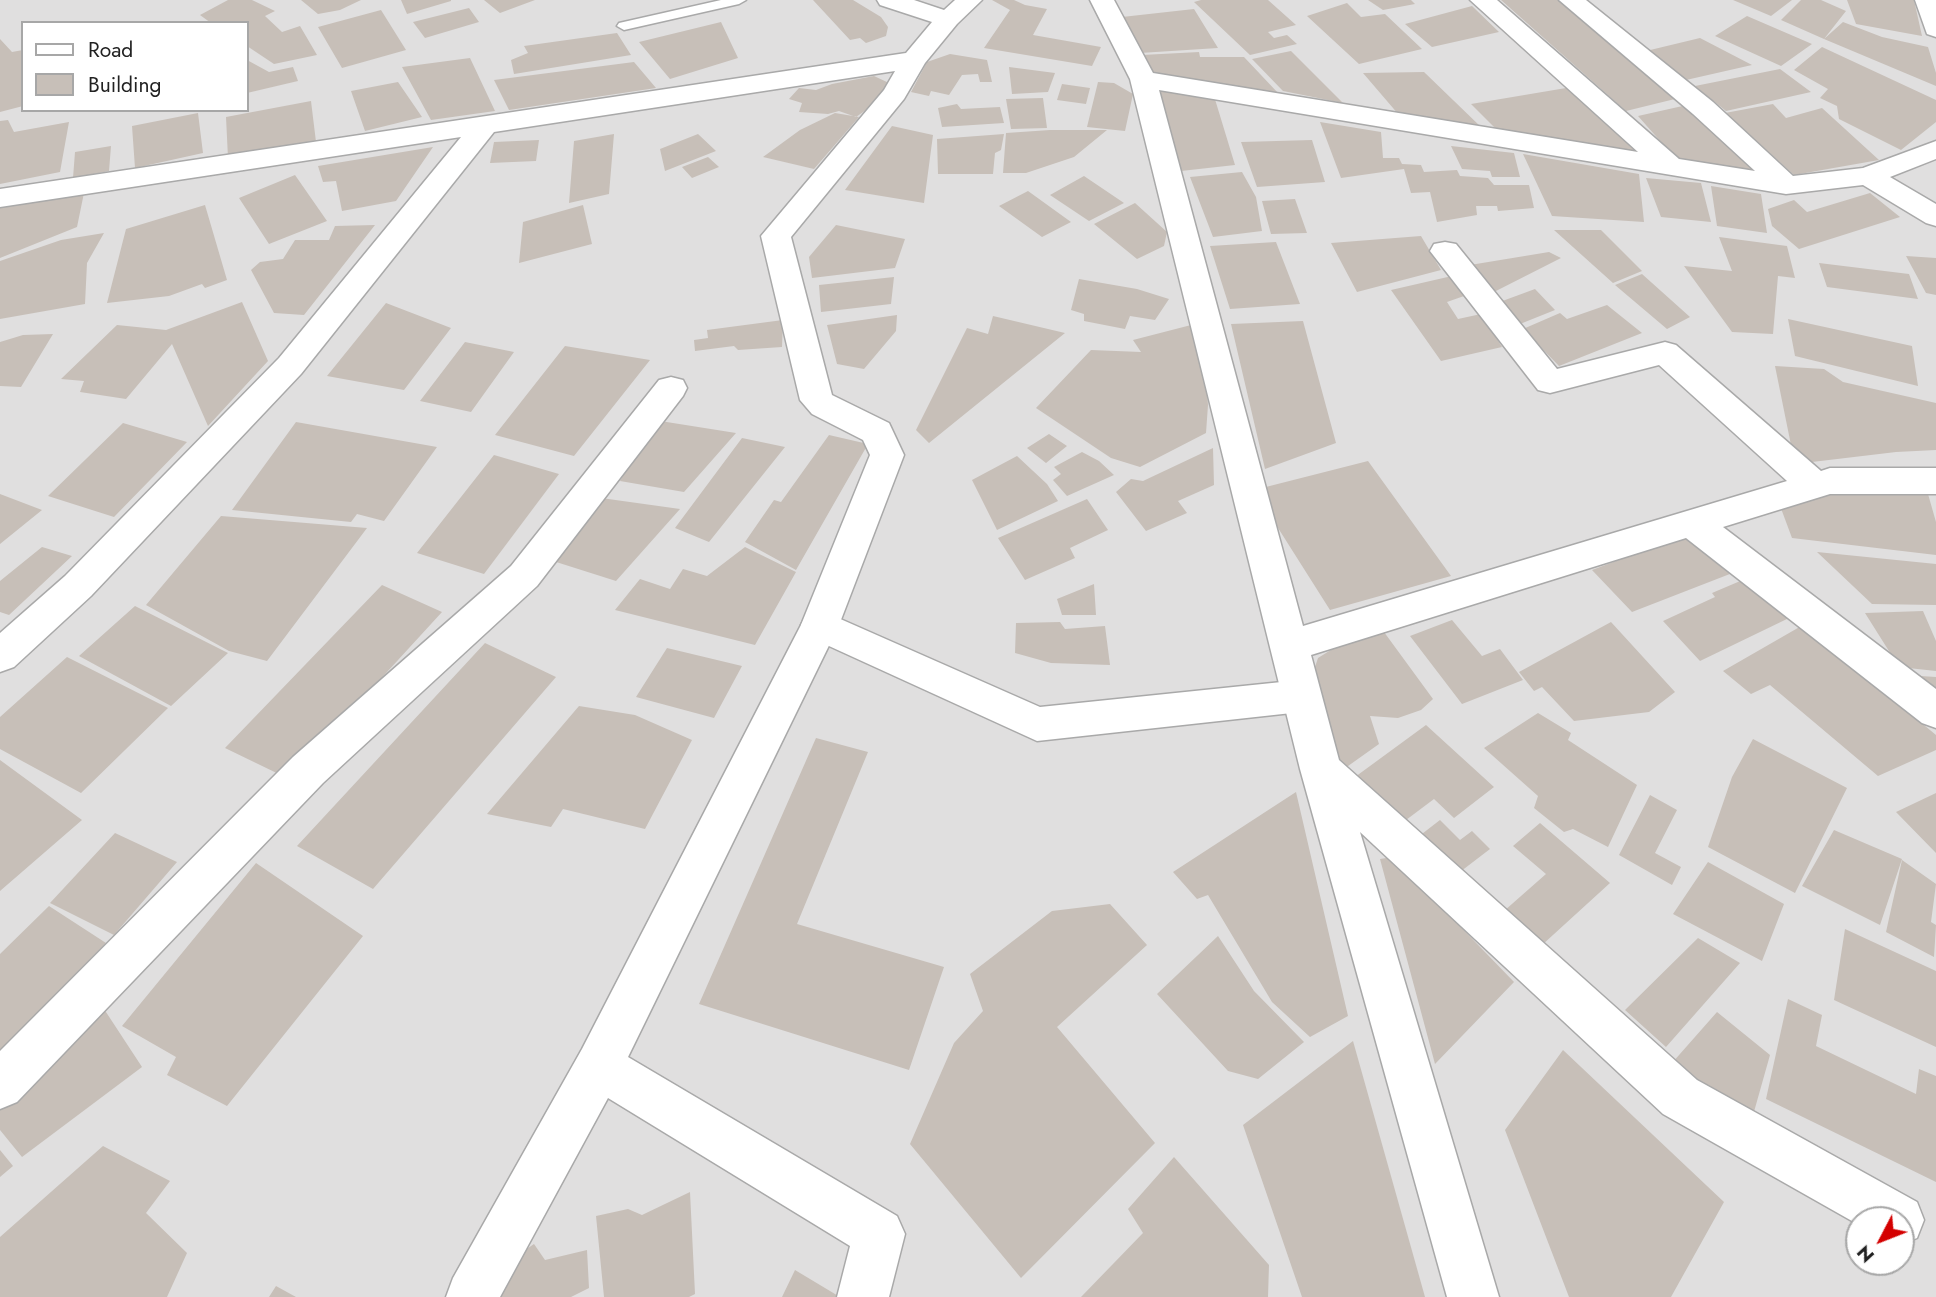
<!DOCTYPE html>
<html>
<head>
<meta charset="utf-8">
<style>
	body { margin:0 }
	#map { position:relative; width:1936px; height:1297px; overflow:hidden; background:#f2efe9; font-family:Jost,sans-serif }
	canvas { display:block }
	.legend { position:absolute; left:21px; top:21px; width:228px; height:91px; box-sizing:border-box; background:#fff; border:2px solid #a7a7a7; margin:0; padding:9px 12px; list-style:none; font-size:21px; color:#222 }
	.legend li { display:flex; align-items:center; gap:14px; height:35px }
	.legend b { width:35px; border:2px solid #a7a7a7 }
	.north { position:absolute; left:1845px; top:1206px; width:70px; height:70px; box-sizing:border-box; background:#fff; border:2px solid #a7a7a7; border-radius:50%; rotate:228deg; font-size:19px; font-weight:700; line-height:28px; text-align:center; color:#222 }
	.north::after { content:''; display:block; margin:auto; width:24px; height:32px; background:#d40000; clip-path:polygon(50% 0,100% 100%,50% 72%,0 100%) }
</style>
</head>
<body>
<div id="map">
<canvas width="1936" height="1297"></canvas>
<ul class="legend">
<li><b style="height:9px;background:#fff"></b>Road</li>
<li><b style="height:19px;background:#c7bfb8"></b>Building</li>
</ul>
<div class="north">N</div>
</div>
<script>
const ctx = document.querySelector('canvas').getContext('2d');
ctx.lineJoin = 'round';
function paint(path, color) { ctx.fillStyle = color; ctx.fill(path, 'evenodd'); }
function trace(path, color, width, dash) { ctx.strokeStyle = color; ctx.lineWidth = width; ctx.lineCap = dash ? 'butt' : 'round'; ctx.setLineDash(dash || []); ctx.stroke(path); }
const residential = new Path2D(`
	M0,0h1936v1297h-1936zM23,23h224v87h-224zM1859,1220h42v42h-42z`);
const building = new Path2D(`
	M228,0h24l23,11 -10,5 17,16 18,-6 17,29 -43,9 -27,-18v-23h-36l-11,-8z
	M301,0h60l-21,10 -22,4z
	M401,0h50v1l-44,13z
	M484,0h51l-35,13z
	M813,0h40l28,17 7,10 -2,9 -20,7 -6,-5 -10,2z
	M992,0h22l11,5 22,4 -14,26 68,12 -9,19 -108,-18 26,-38z
	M1201,0h67l28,25 -28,7 6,6 13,-3 10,9 -47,11 -56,-53z
	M1368,0h43l4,4 -32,6z
	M1501,0h59l119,98 -53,13z
	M1733,0h59l-21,16z
	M1801,0h20l25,11 -22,28 -43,-19z
	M1847,0h67l8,36 -66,-12z
	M1347,3l14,14 24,-3 37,35 -63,15 -52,-48z
	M1472,6l27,26 -67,15 -27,-23z
	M469,8l10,14 -54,16 -12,-16z
	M1194,9l24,39 -78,5 -18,-36z
	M381,10l25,40 -64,18 -24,-41z
	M1747,16l65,28 -31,22 -66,-30z
	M721,22l17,36 -68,21 -31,-37z
	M1843,22l39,15 46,10 8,26v13l-112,-47z
	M617,33l14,22 -117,19 -3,-14 17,-7 -4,-7z
	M1700,38l52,27 -66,15 -40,-29z
	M0,39l12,13 11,-2v56l-23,6z
	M1822,47l114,53v22l-35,28 -62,-31 -2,-13 -17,-8 8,-9 -34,-19z
	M1291,51l52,52 -60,-12 -31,-32z
	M1199,52l1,5h44l34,36 -125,-18 -11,-20z
	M950,54l37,6 5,22h-12l-2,-8 -16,1 -13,20 -18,-4 -2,5 -18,-4 16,-30z
	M470,58l25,53 -64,9 -29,-53z
	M247,60l22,12 24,-5 5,14 -51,12z
	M634,62l22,26 -147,22 -15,-30z
	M1009,67l46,6 -7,19 -36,2z
	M1780,69l31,23 -85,19 -31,-25z
	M1424,72l58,56 -83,-13 -36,-42z
	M874,76l15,7 -23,27 -10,7 -17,-6 -11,3 -29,-2 3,-9 -13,-4 10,-11 17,2 16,-6z
	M398,82l24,35 -57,14 -14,-40z
	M1098,82l16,1 19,11 -8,37 -38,-4z
	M1062,84l28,4 -4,16 -29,-4z
	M1157,87l57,9 21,69 -54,6z
	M1566,88l74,67 -143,-25 -26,-26z
	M1043,98l4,30 -36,1 -5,-30z
	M311,101l5,41 -88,16 -2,-41z
	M957,104l4,5 39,-2 4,16 -62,4 -4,-19z
	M1773,104l13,14 36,-10 57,52 -85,15 -69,-62z
	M1687,105l76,68 -86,-13 -39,-44z
	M198,113l5,40 -68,15 -3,-42z
	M835,113l24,4 -45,52 -51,-12 37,-27z
	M8,120l6,12 55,-10 -9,50 -60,12v-63z
	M1320,122l61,10 2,26h16l3,6 19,1 3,7 33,-2 3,6 28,2 6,7h35l5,23 -36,3 -1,-5h-21l1,9 -40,7 -7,-30 -19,1 -7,-24 -63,9z
	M892,126l41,9 -9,68 -79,-13z
	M1050,130h57l-33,27 -48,16h-23l3,-40z
	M614,134l-5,60 -40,9 5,-62z
	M698,134l18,17 -51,20 -5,-22z
	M1004,134l-3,16 -6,3 -2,21h-55l-1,-35z
	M539,140l-3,21 -46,2 4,-21z
	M1312,140l13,42 -68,5 -16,-45z
	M111,146l-2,25 -36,7 2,-26z
	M1451,146l63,7 6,24h-28l-2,-6 -28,-2z
	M433,147l-37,54 -54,10 -6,-30 -13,1 -5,-16z
	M1523,154l116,20 5,48 -92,-6z
	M708,157l11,10 -27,11 -10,-11z
	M1242,172l14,25 6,34 -49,6 -23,-60z
	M295,175l32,46 -58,23 -30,-46z
	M1084,176l40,27 -35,18 -39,-26z
	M1646,178l55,5 10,39 -50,-5z
	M1711,186l50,8 6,39 -50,-7z
	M85,188l-8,39 -77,31v-53z
	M1028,191l43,31 -29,15 -43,-31z
	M1870,193l30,24 -101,32 -27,-23 -4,-17 26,-9 13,12z
	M1295,199l12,34 -36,1 -9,-33z
	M1135,203l32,29 -3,14 -27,13 -43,-35z
	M205,205l22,75 -22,8 -3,-4 -33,12 -62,7 19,-74z
	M583,205l9,39 -73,19 4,-41z
	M375,225l-71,90 -30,-2 -23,-43 9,-8 23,-3 12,-19h34l6,-14z
	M836,225l69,14 -10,29 -83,10 -3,-21z
	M1554,230h47l41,41 -29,12z
	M104,233l-17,30 -2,41 -85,15v-58l61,-21z
	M1421,236l20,34 -84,22 -26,-49z
	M1719,237l68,9 8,32 -17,-2 -5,58 -41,-2 -48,-66 48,5z
	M1276,242l24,62 -70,5 -20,-63z
	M1549,252l12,6 -67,34 -24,-27z
	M1906,256l30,2v37l-10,-2z
	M1819,263l90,11 9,25 -91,-12z
	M1642,274l48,43 -23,12 -52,-44z
	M1452,276l12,20 -17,6 11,17 23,-5 21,33 -61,14 -50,-71z
	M894,277l-3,27 -70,8 -2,-27z
	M1079,279l58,10 32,10 -14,21 -25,-4 -5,13 -41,-8v-7l-13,-4z
	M1535,289l20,21 -35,14 -23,-21z
	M242,302l26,59 -60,65 -36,-82 -46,55 -46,-7 4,-11 -23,-2 56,-54 49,5z
	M386,303l65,25 -47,62 -77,-14z
	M1607,305l35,28 -83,33 -36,-37 37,-16 7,6z
	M897,315l-1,16 -32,38 -27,-5 -10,-39z
	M993,316l72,17 -136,110 -13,-13 51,-102 21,6z
	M1788,319l124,27 6,40 -123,-30z
	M783,320l-1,27 -44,3 -4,-4 -39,5 -1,-11 14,-2 -1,-8z
	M1303,321l33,122 -71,26 -34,-145z
	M1195,324l11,53 2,28 -2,28 -66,34 -29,-9 -75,-50 55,-58 50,2 -8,-12z
	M53,334l-32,53 -21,-1v-44l23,-7z
	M465,342l49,10 -43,60 -51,-11z
	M565,346l85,14 -76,96 -79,-21z
	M1775,366l49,3 19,13 93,21v47l-40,2 -84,10 -20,-12z
	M654,420l82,13 -52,59 -64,-11z
	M296,422l141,25 -53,74 -27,-7 -6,8 -119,-12z
	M123,423l64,19 -73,75 -66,-21z
	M1049,434l18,12 -21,17 -19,-15z
	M829,435l39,9 -72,126 -51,-28 29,-42 7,2z
	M742,438l43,9 -76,95 -34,-14z
	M1213,448l1,37 -36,16 9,12 -41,18 -30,-39 15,-13 12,2z
	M1082,452l17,9 15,14 -47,21 -14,-16 8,-6 -7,-7z
	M494,455l65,19 -75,100 -67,-21z
	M1017,456l30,28 11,17 -61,29 -25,-50z
	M1368,461l83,115 -121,34 -76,-120z
	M1840,483l86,4 10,35v33l-144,-17 -13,-35z
	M0,494l42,16 -42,34z
	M594,497l86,12 -64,72 -63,-20z
	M1087,499l21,31 -38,18 5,10 -50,22 -27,-42z
	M221,516l146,12 -100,133 -38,-10 -83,-46z
	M1694,532l41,40 -103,40 -40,-42z
	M42,547l30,9 -63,59 -9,-3v-31z
	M745,547l51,25 -41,73 -140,-35 25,-31 30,10 13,-20 24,7z
	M1817,552l119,12v41l-64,-1z
	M1745,579l44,39 -89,43 -37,-40 52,-24 -3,-4z
	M1094,584l2,31h-34l-5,-16z
	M382,585l60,27 -153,167 -64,-31z
	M135,606l93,47 -57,53 -92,-50z
	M1923,611l13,30v30l-37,-4 -34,-54z
	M1452,620l30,36 18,-7 23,31 -61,24 -52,-68z
	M1060,622l5,7 40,-3 5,39 -59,-2 -36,-10 1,-30z
	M1611,622l64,70 -26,20 -75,9 -32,-34 -8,4 -15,-19z
	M1803,625l133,110v15l-58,26 -108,-91 -19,9 -28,-23z
	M1384,632l49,67 -12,11 -23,8 -28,-2 9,28 -38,27 -29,-95 6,-18 16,-10z
	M485,643l71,34 -183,212 -76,-43z
	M667,648l75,18 -28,52 -78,-21z
	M67,657l101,51 -87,85 -81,-44v-32z
	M1905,675l31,2v22z
	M579,706l56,9 57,25 -47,89 -82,-20 -12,18 -64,-13z
	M1538,713l33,20 -3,7 69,45 -29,62 -35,-18 -9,3 -30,-24 4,-12 -54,-48z
	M1426,725l68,62 -40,31 -20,-19 -32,24 -47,-46z
	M816,738l52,14 -71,172 147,43 -35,103 -210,-66z
	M1753,739l94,49 -52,105 -87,-46 24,-70z
	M0,760l82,60 -82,71z
	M1296,792l52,224 -38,21 -38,-35 -64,-107 -11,4 -24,-27z
	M1936,793v60l-40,-41z
	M1650,795l27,15 -22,43 26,14 -9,18 -53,-30z
	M1440,820l20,20 12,-9 18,18 -34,26 -38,-38z
	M1540,823l70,60 -68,62 -38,-34 42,-37 -33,-28z
	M1834,830l68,29 -22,66 -78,-39z
	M115,833l62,29 -63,73 -64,-32z
	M1393,857l121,125 -79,82 -55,-205z
	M1902,860l34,24 -5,38 5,3 -2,32 -48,-25z
	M1708,862l76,42 -22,57 -89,-47z
	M256,863l107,73 -136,170 -60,-31 9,-18 -54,-31z
	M1110,904l37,41 -90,82 98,116 -134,135 -111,-134 44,-101 29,-32 -13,-37 82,-63z
	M49,906l57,37 -106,107v-96z
	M1845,929l91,42v76l-102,-47z
	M1218,936l36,55 50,51 -46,37 -30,-8 -71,-77z
	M1698,938l42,25 -74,84 -41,-37z
	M1788,999l34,16 -6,31 100,48 3,-25 17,7v106l-170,-83z
	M104,1009l38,58 -120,90 -22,-27v-31z
	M1717,1012l53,43 -22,78 -76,-70z
	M1353,1041l72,256h-123l-59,-172z
	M1563,1050l161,152 -53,95h-102l-64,-167z
	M103,1146l67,35 -24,32 41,40 -20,44h-167v-60z
	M0,1150l13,16 -13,11z
	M1174,1157l95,108 -1,32h-187l62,-64 -15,-24z
	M690,1192l5,102 -6,3h-85l-8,-81 32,-7 14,6z
	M534,1244l11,16 42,-10 2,38 -18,9h-78l13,-34z
	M795,1270l45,27h-58z
	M276,1286l20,11h-27z`);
const service = new Path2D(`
	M721,0h25l-7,4 -115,26 -7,-4 2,-3z`);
const minor = new Path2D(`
	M877,0h37l30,10 11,-10h27l-25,24 -32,39 -21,36 -113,138 41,158 57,28 15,32 -65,170 -211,432 269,159 8,18 -16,63h-52l13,-51 -242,-148 -108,199h-54l7,-19 129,-229 219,-424 69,-170 -7,-15 -51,-26 -12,-14 -39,-164 123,-146 11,-19 -401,61 -193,242 -210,222 -77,71 -14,5v-39l65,-57 214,-218 182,-221 -461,70v-18l906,-136 26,-31 -52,-17z
	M1090,0h24l39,73 485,79 -168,-152h27l182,159 76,12 -62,-57 -134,-114h27l127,102 80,74 70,-8 73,-27v18l-46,18 46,27v22l-10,-3 -63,-38 -77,9 -627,-104 144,536 484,-145 -128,-116 -109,28 -12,-3 -108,-139 4,-7 11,-2 11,2 101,125 108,-27 11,3 145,126 9,-3h106v26h-106l-107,33 213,162v39l-14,-5 -236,-185 -375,117 28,105 358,320 220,122 7,18 -7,18 -16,7v-25h-42v5l-196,-111 -303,-282 139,465h-52l-147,-528 -170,-690z
	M1915,0h21v37l-9,-3z
	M671,377l12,3 4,8 -4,8 -146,190 -214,197 -306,319 -17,7v-58l293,-294 218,-191 148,-186z`);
const tertiary = new Path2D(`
	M820,610l220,97 261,-27 14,4 6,12 -6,12 -14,4 -264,29 -230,-105 -6,-11 6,-11z`);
paint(residential, '#e0dfdf');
paint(building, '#c7bfb8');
trace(service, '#a9a9a9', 3);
trace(minor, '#a9a9a9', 3);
trace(tertiary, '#a9a9a9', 3);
paint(service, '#fff');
paint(minor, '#fff');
paint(tertiary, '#fff');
</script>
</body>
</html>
